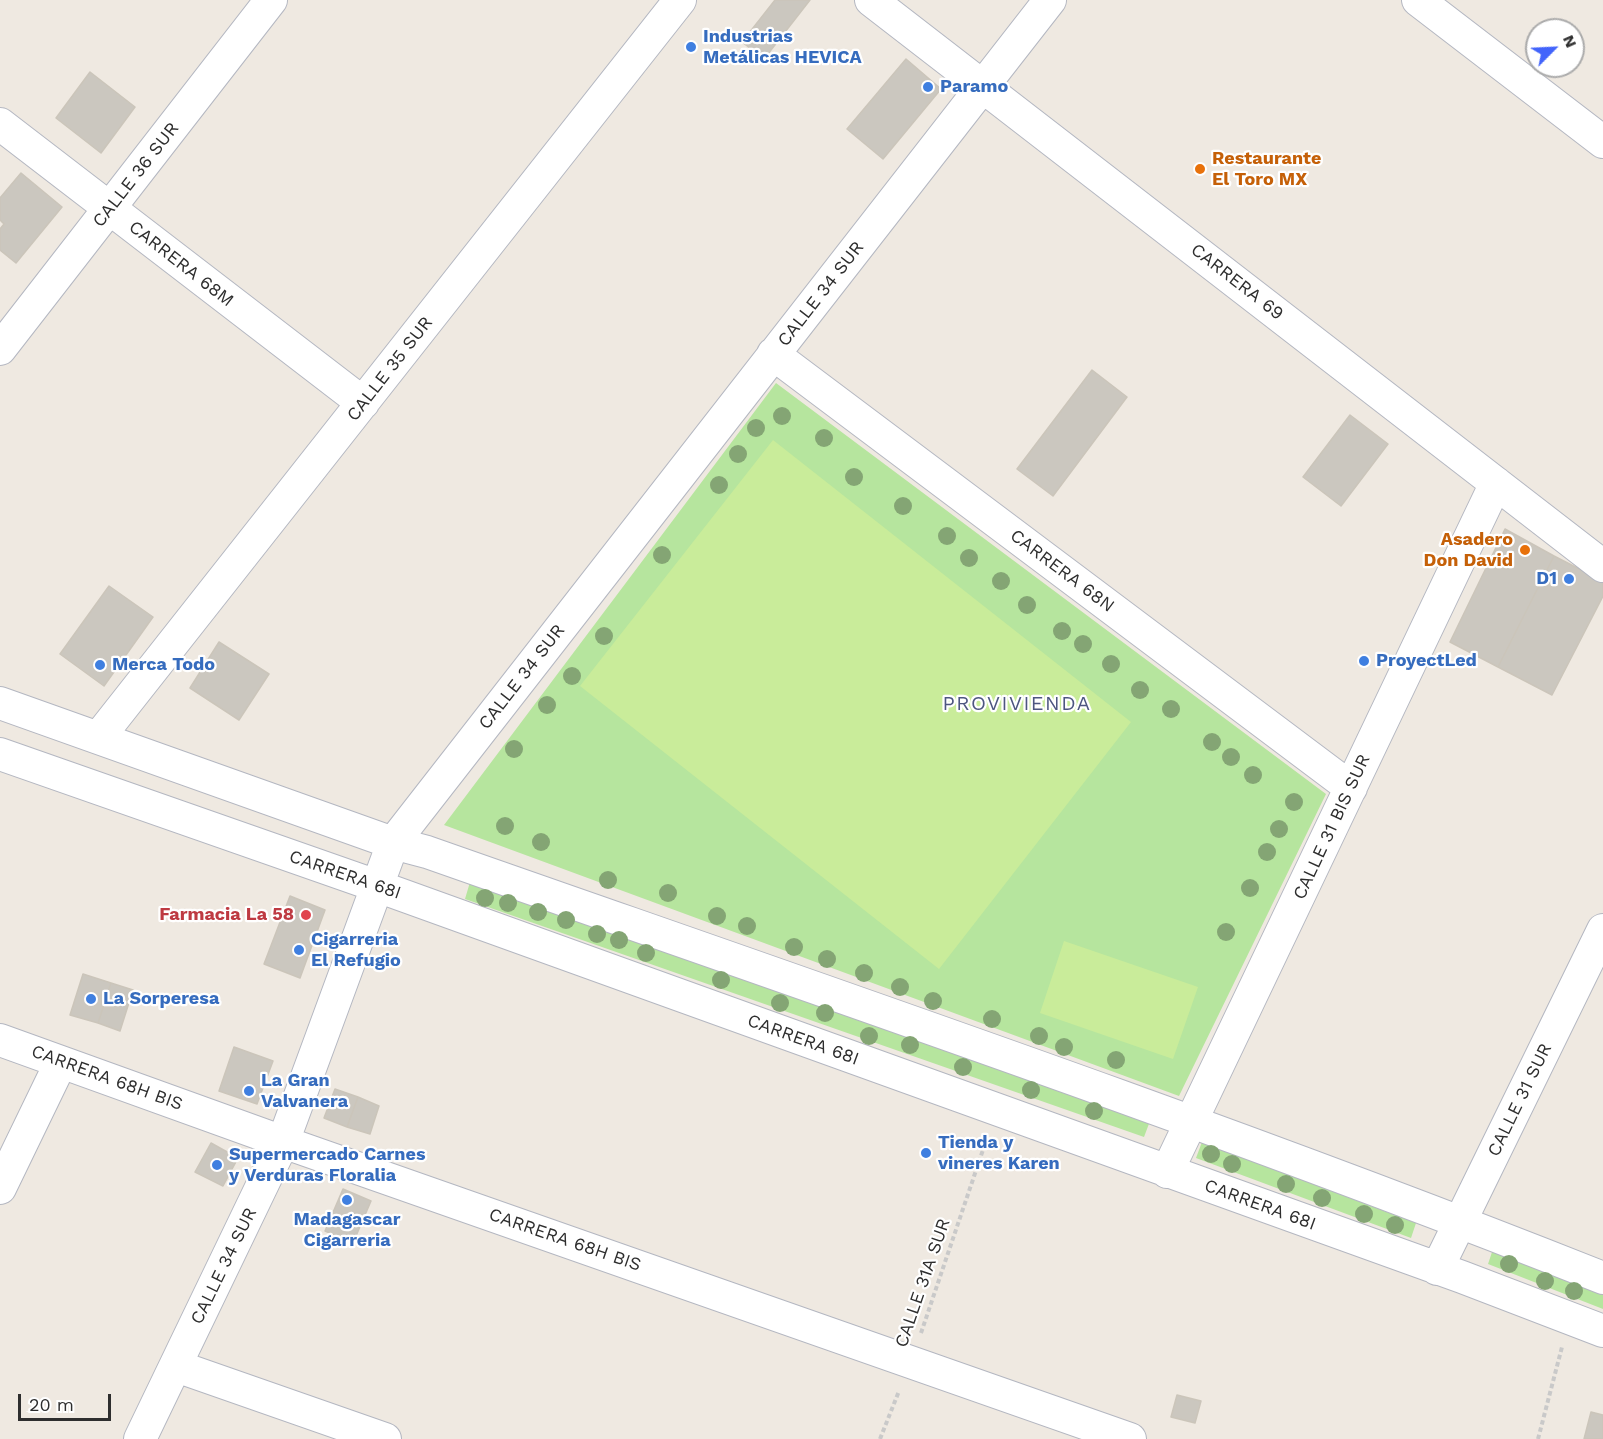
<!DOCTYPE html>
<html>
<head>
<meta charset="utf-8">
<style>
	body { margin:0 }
	#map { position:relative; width:1603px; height:1439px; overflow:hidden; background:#efe9e1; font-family:"Work Sans",sans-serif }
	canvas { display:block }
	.north { position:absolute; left:1525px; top:18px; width:60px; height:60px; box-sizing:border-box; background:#fff; border:2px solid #ababab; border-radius:50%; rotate:66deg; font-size:16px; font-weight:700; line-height:24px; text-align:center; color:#2e2e2e }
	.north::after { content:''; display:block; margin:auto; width:21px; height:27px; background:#4264fb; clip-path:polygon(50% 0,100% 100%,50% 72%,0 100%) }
	.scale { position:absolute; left:18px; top:1394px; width:93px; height:27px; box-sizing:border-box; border:3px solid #2e2e2e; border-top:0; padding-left:8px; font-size:18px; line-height:21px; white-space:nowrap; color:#2e2e2e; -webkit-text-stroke:4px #fff; paint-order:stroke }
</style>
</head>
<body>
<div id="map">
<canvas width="1603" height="1439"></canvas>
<div class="north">N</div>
<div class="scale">20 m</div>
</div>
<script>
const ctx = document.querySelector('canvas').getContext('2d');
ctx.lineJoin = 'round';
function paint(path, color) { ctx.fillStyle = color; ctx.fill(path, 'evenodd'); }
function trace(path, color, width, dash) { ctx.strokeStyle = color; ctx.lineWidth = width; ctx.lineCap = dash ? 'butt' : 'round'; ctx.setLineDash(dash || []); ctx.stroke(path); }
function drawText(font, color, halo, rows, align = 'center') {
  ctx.font = font + ' "Work Sans",sans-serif'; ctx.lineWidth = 4.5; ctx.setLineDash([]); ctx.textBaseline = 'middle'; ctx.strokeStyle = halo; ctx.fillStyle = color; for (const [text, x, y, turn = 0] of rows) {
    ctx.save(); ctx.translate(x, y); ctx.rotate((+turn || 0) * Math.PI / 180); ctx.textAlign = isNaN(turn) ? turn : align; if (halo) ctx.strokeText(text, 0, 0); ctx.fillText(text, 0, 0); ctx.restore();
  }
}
const green = new Path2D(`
	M776,383l550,411 -147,302 -735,-271z
	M470,882l680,239 -6,16 -679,-238z
	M1202,1142l214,81 -5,15 -215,-80z
	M1493,1249l110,43v17l-115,-45z`);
const pitch = new Path2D(`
	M773,440l358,282 -192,247 -359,-283z
	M1064,941l134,46 -25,72 -133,-46z`);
const building = new Path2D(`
	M775,0h35l-46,59 -22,-17z
	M906,59l35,30 -58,70 -36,-30z
	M90,72l45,35 -34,46 -45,-35z
	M21,173l41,34 -46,56 -16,-13v-21l4,-5 -4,-4v-22z
	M1092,370l35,27 -74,99 -36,-27z
	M1350,415l38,29 -47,62 -38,-29z
	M1505,529l49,27 -56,111 -48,-25z
	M1554,556l49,25v15l-51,99 -54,-28z
	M109,586l44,31 -49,69 -44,-32z
	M219,642l50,32 -30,46 -49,-32z
	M290,896l35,14 -25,68 -36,-14z
	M83,974l28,9 -13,40 -28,-8z
	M111,983l22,7 -13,41 -22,-8z
	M234,1047l39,14 -16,43 -38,-13z
	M335,1089l23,8 -11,30 -23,-9z
	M358,1097l21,9 -9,28 -23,-7z
	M211,1143l27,15 -15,28 -28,-14z
	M343,1189l28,12 -18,42 -28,-12z
	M1177,1395l24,6 -6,22 -24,-6z
	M1591,1412l12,3v24h-19z`);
const path = new Path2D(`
	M921,1333l66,-195
	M880,1439l19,-48
	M1538,1439l24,-92`);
const minor = new Path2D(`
	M871,0l732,566
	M1418,0l185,142
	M0,124l363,279
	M0,349l271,-349
	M773,354l578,434
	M0,703l393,140 34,9c393,138 788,272 1176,426
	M99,737l581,-737
	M0,754l377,132 1085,391 141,54
	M0,1040l283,102 847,297
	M1167,1172l329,-689
	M0,1188l61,-126
	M1437,1269l166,-339
	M176,1366l209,73
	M140,1439l143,-297 110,-299 657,-843`);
const trees = [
	[782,416],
	[756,428],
	[824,438],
	[738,454],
	[854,477],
	[719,485],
	[903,506],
	[947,536],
	[662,555],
	[969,558],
	[1001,581],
	[1027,605],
	[1062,631],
	[604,636],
	[1083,644],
	[1111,664],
	[572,676],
	[1140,690],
	[547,705],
	[1171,709],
	[1212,742],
	[514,749],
	[1231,757],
	[1253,775],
	[1294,802],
	[505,826],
	[1279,829],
	[541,842],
	[1267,852],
	[608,880],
	[1250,888],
	[668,893],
	[485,898],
	[508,903],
	[538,912],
	[717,916],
	[566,920],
	[747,926],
	[1226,932],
	[597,934],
	[619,940],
	[794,947],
	[646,953],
	[827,959],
	[864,973],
	[721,980],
	[900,987],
	[933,1001],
	[780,1003],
	[825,1013],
	[992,1019],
	[869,1036],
	[1039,1036],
	[910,1045],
	[1064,1047],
	[1116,1060],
	[963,1067],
	[1031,1090],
	[1094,1111],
	[1211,1154],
	[1232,1164],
	[1286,1184],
	[1322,1198],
	[1364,1214],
	[1395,1225],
	[1509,1264],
	[1545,1281],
	[1574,1291]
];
const markers = [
	[691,47,6,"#3f7fe0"],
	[928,87,6,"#3f7fe0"],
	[1200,169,6,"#e8710a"],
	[1525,550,6,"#e8710a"],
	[1569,579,6,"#3f7fe0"],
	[1364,661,6,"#3f7fe0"],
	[100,665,6,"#3f7fe0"],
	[306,915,6,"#e0444e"],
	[299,950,6,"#3f7fe0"],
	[91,999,6,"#3f7fe0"],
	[249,1091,6,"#3f7fe0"],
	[926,1153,6,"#3f7fe0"],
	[217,1165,6,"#3f7fe0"],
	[347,1200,6,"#3f7fe0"]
];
const shopNames = [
	["Industrias",703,37],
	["Metálicas HEVICA",703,58],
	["Paramo",940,87],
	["D1",1557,579,"right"],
	["ProyectLed",1376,661],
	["Merca Todo",112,665],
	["Cigarreria",311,940],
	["El Refugio",311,961],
	["La Sorperesa",103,999],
	["La Gran",261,1081],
	["Valvanera",261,1102],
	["Tienda y",938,1143],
	["vineres Karen",938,1164],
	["Supermercado Carnes",229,1155],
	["y Verduras Floralia",229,1176],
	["Madagascar",347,1220,"center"],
	["Cigarreria",347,1241,"center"]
];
const foodNames = [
	["Restaurante",1212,159],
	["El Toro MX",1212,180],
	["Asadero",1513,540,"right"],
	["Don David",1513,561,"right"]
];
const streetNames = [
	["CALLE 36 SUR",136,175,-52],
	["CARRERA 68M",181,264,38],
	["CARRERA 69",1237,282,38],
	["CALLE 34 SUR",821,294,-52],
	["CALLE 35 SUR",390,369,-52],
	["CARRERA 68N",1062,571,37],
	["CALLE 34 SUR",522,677,-52],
	["CALLE 31 BIS SUR",1332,827,-65],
	["CARRERA 68I",345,875,19],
	["CARRERA 68I",803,1040,20],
	["CARRERA 68H BIS",107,1078,20],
	["CALLE 31 SUR",1520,1100,-64],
	["CARRERA 68I",1260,1205,20],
	["CARRERA 68H BIS",565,1240,19],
	["CALLE 34 SUR",224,1266,-64],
	["CALLE 31A SUR",923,1283,-71]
];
const healthNames = [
	["Farmacia La 58",294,915]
];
const neighbourhoodNames = [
	["PROVIVIENDA",1017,704]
];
paint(green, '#b6e59e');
paint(pitch, '#c9ec9a');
paint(building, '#cbc7bf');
trace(building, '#cbc5ba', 1.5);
trace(minor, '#b4b7c1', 34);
trace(path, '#c9c9c9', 4, [4.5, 3]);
trace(minor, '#fff', 32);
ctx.fillStyle = '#84a574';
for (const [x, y] of trees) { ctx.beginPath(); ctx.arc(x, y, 9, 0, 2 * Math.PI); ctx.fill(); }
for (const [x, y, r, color] of markers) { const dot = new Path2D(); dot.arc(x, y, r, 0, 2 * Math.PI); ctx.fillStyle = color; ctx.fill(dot); trace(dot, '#fff', 2); }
drawText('bold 18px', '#366cbe', '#fff', shopNames, 'left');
drawText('bold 18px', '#c56008', '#fff', foodNames, 'left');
drawText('18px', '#2e2e2e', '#fff', streetNames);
drawText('bold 18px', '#be3a42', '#fff', healthNames, 'right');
ctx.letterSpacing = '1.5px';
drawText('20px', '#4d5680', '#fff', neighbourhoodNames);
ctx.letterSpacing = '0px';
</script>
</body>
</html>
